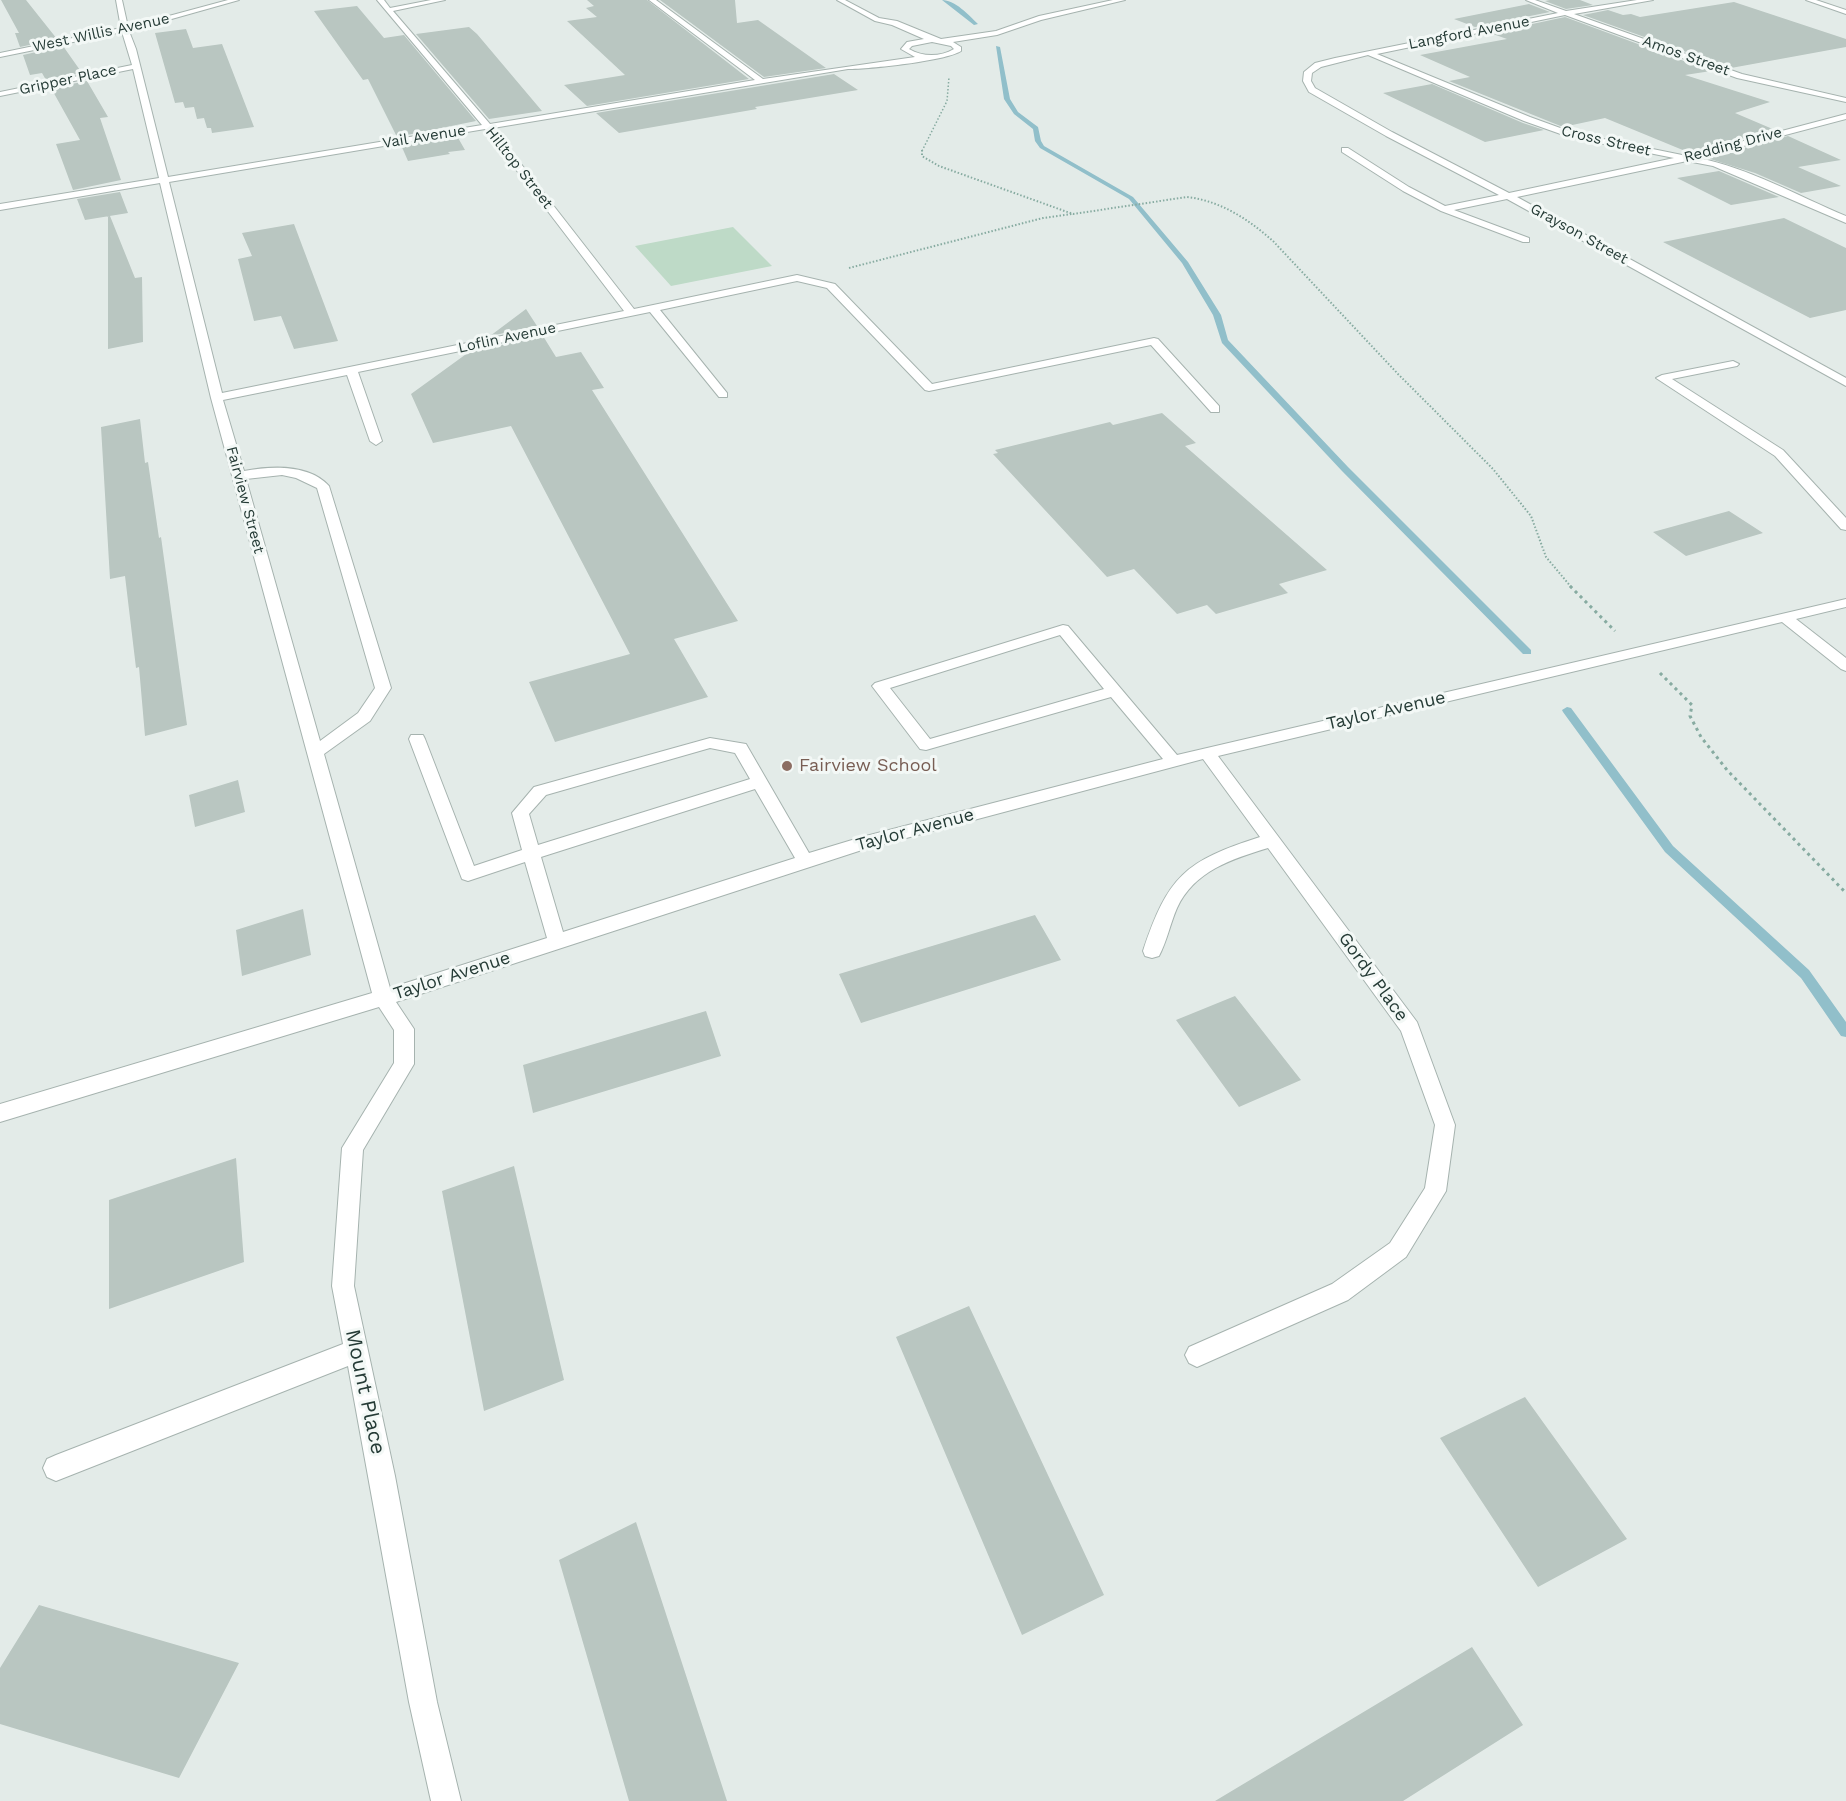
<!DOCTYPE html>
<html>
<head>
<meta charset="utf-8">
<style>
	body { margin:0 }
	canvas { display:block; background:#e3ebe8 }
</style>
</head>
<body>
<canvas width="1846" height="1801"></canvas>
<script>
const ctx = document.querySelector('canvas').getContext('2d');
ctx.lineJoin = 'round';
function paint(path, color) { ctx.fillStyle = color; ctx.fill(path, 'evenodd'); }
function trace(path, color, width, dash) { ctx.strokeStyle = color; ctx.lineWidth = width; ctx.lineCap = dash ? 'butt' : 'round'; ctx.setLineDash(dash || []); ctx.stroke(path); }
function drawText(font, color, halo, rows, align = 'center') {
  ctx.font = font + ' "Work Sans",sans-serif'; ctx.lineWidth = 6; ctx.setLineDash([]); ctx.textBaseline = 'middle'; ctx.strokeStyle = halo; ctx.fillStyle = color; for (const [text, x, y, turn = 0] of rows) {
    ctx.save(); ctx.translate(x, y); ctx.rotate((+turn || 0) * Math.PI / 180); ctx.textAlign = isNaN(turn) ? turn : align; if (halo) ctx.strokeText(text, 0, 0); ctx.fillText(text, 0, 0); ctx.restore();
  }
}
const green = new Path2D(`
	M733,227l39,39 -101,20 -36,-40z`);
const stream = new Path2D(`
	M942,0c13,0 27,15 36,24l-4,1z
	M996,46l4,1 10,52 8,13 20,15 3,14 3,5 89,51 55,65 33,53 7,25 120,127 183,183v4h-8l-181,-183 -120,-128 -9,-28 -31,-52 -53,-64 -89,-51 -5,-7 -2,-12 -19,-15 -10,-15z
	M1567,707l4,1 102,138 136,124 37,52v15l-5,-1 -40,-58 -136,-126 -102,-140 -1,-2z`);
const building = new Path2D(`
	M1,0h25l31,39 -37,8 -5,-14h4z
	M587,0h60l102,79 -162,27 -23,-21 61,-10 -58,-54 30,-4 -11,-9 8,-2z
	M660,0h75l2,23 21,-3 68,48 -62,9z
	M1550,0h30l13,5 -27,4 -21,-8z
	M1734,2l112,37v8l-115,21 -148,-53 25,-5 15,5 8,-1 9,3z
	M1529,4l21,8 -75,15 -21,-8z
	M357,6l27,32 20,-3 72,86 -79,16 -29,-58 -5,1 -49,-69z
	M1565,17l146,54 -26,4 85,27 -35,11 40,17 -85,23 -85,-35 -42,9 -114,-46 21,-4 -50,-22 87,-16 -17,-6z
	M469,27l8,7 65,77 -53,8 -73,-85z
	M186,29l7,19 29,-4 32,83 -42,6 -1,-5h-4l-3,-10 -7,1 -3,-12 -9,1 -2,-6 -8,1 -20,-70z
	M63,46l19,27 -36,7 -4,-7 -12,2 -7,-20z
	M834,74l24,16 -103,17 2,2 -138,24 -23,-20z
	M87,81l21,36 -8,1 21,62 -48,10 -17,-46 24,-4 -29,-52z
	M1432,84l91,39 21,7 -59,12 -102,-49z
	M457,136l8,14 -17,2 2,2 -42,7 -7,-16z
	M1788,136l53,24 -43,7 43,19 -40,7 -46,-20 -48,-15z
	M1719,171l60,26 -48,8 -54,-27z
	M120,192l8,21 -43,7 -8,-21z
	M108,216h2l25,62 7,-1 1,65 -35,7z
	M1784,218l62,30v62l-36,8 -147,-76z
	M294,224l44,117 -44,8 -13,-33 -27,5 -16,-62 14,-3 -10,-23z
	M526,309l11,17 -47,10z
	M543,336l13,21 25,-5 23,36 -12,2 146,231 -64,18 34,58 -153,45 -26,-60 101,-28 -119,-228 -78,17 -22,-49 58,-42z
	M1162,413l34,30 -11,3 142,124 -48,14 9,9 -72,21 -9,-9 -30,9 -43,-45 -27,8 -114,-123 5,-1 -3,-3 115,-28 3,3z
	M140,419l5,44 3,-1 11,76 2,-1 26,188 -42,11 -6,-69 -3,1 -11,-92 -15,3 -9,-152z
	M1729,511l34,22 -77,23 -33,-24z
	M238,780l7,32 -50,15 -6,-32z
	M303,909l8,46 -69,21 -6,-46z
	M1035,915l26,45 -200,63 -22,-49z
	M1235,996l66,84 -62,27 -63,-87z
	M706,1011l15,45 -188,57 -10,-48z
	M236,1158l8,104 -135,47v-109z
	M514,1166l50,214 -80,31 -42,-220z
	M969,1306l135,289 -82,40 -126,-298z
	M1525,1397l102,142 -89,48 -98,-149z
	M636,1522l91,279h-98l-70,-241z
	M39,1605l200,58 -60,115 -179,-54v-56z
	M1472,1647l51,78 -120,76h-188z`);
const pathFar2 = new Path2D(`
	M922,151l25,-50 2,-24`);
const pathFar1 = new Path2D(`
	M922,150v6l17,10 134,48 114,-17c34,4 61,22 86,44l125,133 95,95 38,47 15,41 26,31
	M849,268l194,-50 29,-4`);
const path = new Path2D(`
	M1570,586l45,45
	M1660,673l32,32 -2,11 11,21 26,33 119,123`);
const minor = new Path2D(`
	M116,0h6l6,27 100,-27h11l-110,31 7,18 32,128 314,-52 -105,-125h7l6,8 41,-8h14l-52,11 97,113 265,-44 -106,-80h7l107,79 152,-22 -14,-8 6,-7 17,-3 -32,-14 -17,-4 -38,-21h8l34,18 18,3 44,18 55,-8 43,-15 74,-16h12l-84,20 -44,15 -44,7 8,5v4c-15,10 -92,18 -113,18l-355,59 141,181 163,-34 38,9 97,100 222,-46 4,1 61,67v6h-8l-60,-67 -222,46 -4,-1 -98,-102 -30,-7 -137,29 67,83v4h-8l-69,-85 -292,60 24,69 -6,4 -6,-4 -23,-66 -124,25 21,71c27,-5 65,-7 85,15l62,202 -21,33 -46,33 66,234 157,-50 -22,-76 -57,19 -6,-2 -53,-140 2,-4h12l2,4 49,127 48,-16 -10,-37 22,-26 176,-49 36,6 63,109 53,-16 301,-78 -52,-62 -185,53 -6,-1 -48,-63 3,-3 188,-58 5,1 109,129 669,-156v8l-50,12 50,39v13l-5,-2 -59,-47 -564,134 199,266 38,103 -9,66 -40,66 -58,43 -151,67 -8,-4 -4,-8 4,-8 143,-63 58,-41 35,-55 10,-63 -34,-94 -133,-183c-36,11 -74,23 -91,60 -7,16 -10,33 -18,48l-7,2 -7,-2 -2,-5c25,-75 42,-90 117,-114l-57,-78 -338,90 -469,153 18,27v35l-51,86 -9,136 41,190 42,226 24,99h-30l-22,-99 -61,-336 -292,115 -9,-4 -4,-9 4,-9 9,-4 287,-111 -11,-58 10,-138 52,-85v-33l-15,-23 -379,115v-18l372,-111 -161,-595 -51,-215 -160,27v-6l159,-26 -26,-109 -133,27v-4l132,-27 -10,-33 -122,25v-4l121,-25zM932,42l19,4 3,3c-14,8 -31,8 -45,0l3,-3zM485,129l139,182 -402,82 -53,-211zM282,475l14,3 21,10 58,200 -17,25 -38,28 -74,-262zM1060,635l44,54 -174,50 -40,-51zM710,748l25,5 15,26 -212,66 -9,-31 17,-19zM755,789l40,69 -232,74 -22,-75z
	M1526,0h9l31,11 71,-11h16l-79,14 168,60 104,24v4l-109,-24 -172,-63 -188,39 153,63 44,16 113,23 159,-42v5l-148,39c51,10 100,38 148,58v7l-133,-57 -26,-5 -170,36 329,181v8l-339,-187 -53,11 75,28v4h-6l-82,-31 -38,-20 -61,-39v-4h6l61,39 36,19 54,-11 -113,-59 -77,-44 -6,-11 1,-9 11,-9 20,-5 223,-45zM1368,55l156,66 45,16 105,21 -165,35 -117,-61 -77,-44 -4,-7 1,-8 9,-6z
	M1806,0h10l30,10v4z
	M1733,361l6,3 -2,2 -65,13 111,71 63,68v12l-5,-1 -66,-73 -119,-78 6,-3z`);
const markers = [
	[787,766,6,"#8d6e63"]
];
const farStreetnames = [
	["West Willis Avenue",101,33,-12],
	["Langford Avenue",1469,33,-11],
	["Amos Street",1686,56,20],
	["Gripper Place",68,80,-12],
	["Vail Avenue",424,137,-9],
	["Cross Street",1606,141,13],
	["Redding Drive",1733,145,-15],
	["Hilltop Street",519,168,52],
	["Grayson Street",1579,234,29],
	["Loflin Avenue",507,338,-12],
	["Fairview Street",245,500,75]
];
const streetNames = [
	["Taylor Avenue",1386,711,-13],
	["Taylor Avenue",915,830,-15],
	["Taylor Avenue",452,976,-18],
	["Gordy Place",1373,977,54]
];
const educationNames = [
	["Fairview School",799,766]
];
const nearStreetnames = [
	["Mount Place",365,1392,78]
];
paint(green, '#bedac7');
paint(stream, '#91bfca');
paint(building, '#b9c6c1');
trace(minor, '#a6b3af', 2);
trace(pathFar2, '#87aba1', 1.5, [1.5, 2]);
trace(pathFar1, '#87aba1', 2, [1.5, 2]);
trace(path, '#87aba1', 3, [3, 4]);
paint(minor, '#fff');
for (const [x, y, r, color] of markers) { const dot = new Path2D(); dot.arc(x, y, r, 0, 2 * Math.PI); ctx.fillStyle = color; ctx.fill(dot); trace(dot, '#f3f8f6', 2); }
drawText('15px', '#253b36', '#f3f8f6', farStreetnames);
drawText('18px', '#253b36', '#f3f8f6', streetNames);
drawText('18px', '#785e54', '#f3f8f6', educationNames, 'left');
drawText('21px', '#253b36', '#f3f8f6', nearStreetnames);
</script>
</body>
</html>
